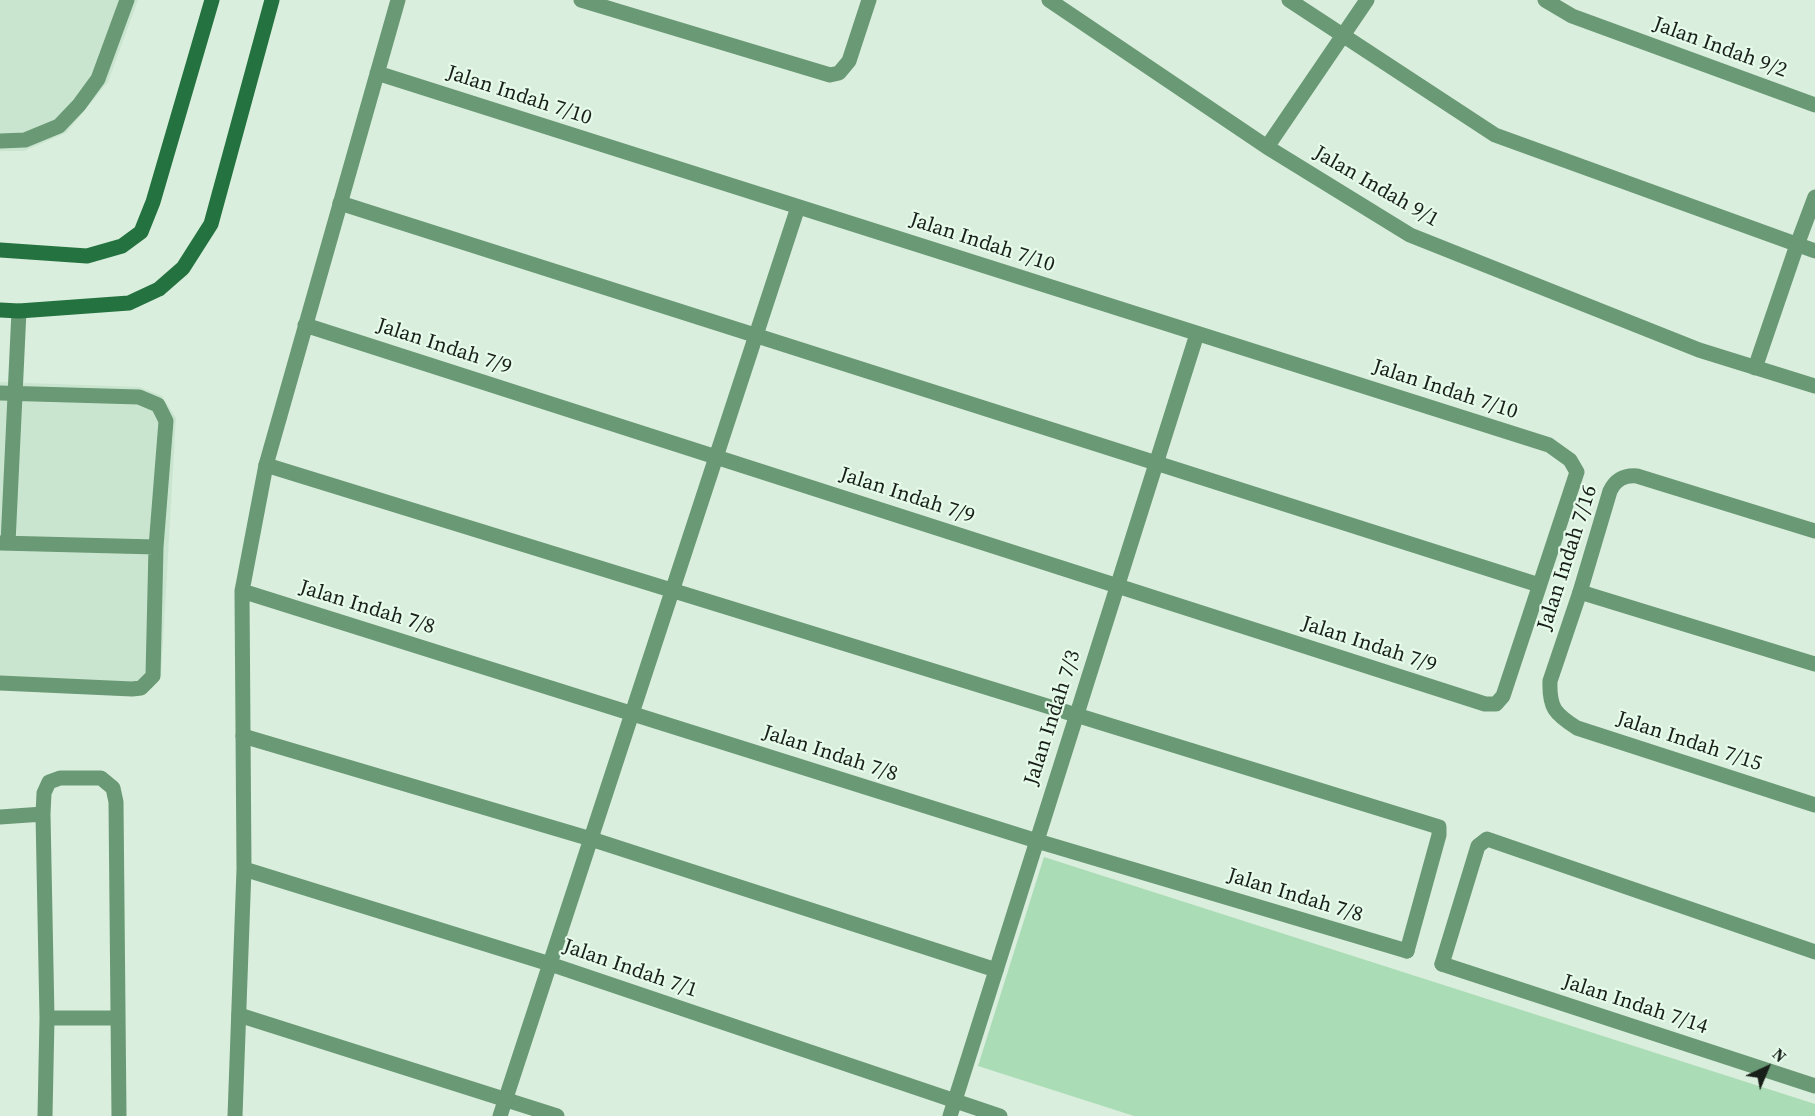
<!DOCTYPE html>
<html>
<head>
<meta charset="utf-8">
<style>
	body { margin:0 }
	#map { position:relative; width:1815px; height:1116px; overflow:hidden; background:#daeedd; font-family:"Source Serif 4",serif }
	canvas { display:block }
	.north { position:absolute; left:1737px; top:1038px; width:60px; height:60px; -webkit-text-stroke:4px #e7fbeb; paint-order:stroke; rotate:44deg; font-size:16px; font-weight:700; line-height:24px; text-align:center; color:#181f19 }
	.north::after { content:''; display:block; margin:auto; width:21px; height:27px; background:#181f19; clip-path:polygon(50% 0,100% 100%,50% 72%,0 100%) }
</style>
</head>
<body>
<div id="map">
<canvas width="1815" height="1116"></canvas>
<div class="north">N</div>
</div>
<script>
const ctx = document.querySelector('canvas').getContext('2d');
ctx.lineJoin = 'round';
function paint(path, color) { ctx.fillStyle = color; ctx.fill(path, 'evenodd'); }
function trace(path, color, width, dash) { ctx.strokeStyle = color; ctx.lineWidth = width; ctx.lineCap = dash ? 'butt' : 'round'; ctx.setLineDash(dash || []); ctx.stroke(path); }
function drawText(font, color, halo, rows, align = 'center') {
  ctx.font = font + ' "Source Serif 4",serif'; ctx.lineWidth = 4.5; ctx.setLineDash([]); ctx.textBaseline = 'middle'; ctx.strokeStyle = halo; ctx.fillStyle = color; for (const [text, x, y, turn = 0] of rows) {
    ctx.save(); ctx.translate(x, y); ctx.rotate((+turn || 0) * Math.PI / 180); ctx.textAlign = isNaN(turn) ? turn : align; if (halo) ctx.strokeText(text, 0, 0); ctx.fillText(text, 0, 0); ctx.restore();
  }
}
const built = new Path2D(`
	M0,0h138l-30,82 -42,51 -42,18h-24z
	M0,382l139,5 23,9 14,22 -15,259 -9,11 -14,8 -138,-7z`);
const green = new Path2D(`
	M1044,857l771,247v12h-681l-156,-50z`);
const service = new Path2D(`
	M581,0l249,75 9,-2 10,-12 20,-61
	M1289,0l206,135 320,116
	M340,203l1199,382
	M0,393l139,4 19,8 8,16 -10,126 -3,129 -12,12 -9,1 -132,-6
	M266,465l1173,362v8l-32,116
	M0,543l156,4
	M8,543l11,-232
	M1580,592l235,72
	M243,736l348,103 405,131
	M0,817l43,-3
	M1442,964l36,-118 9,-7 328,113
	M239,1015l318,101
	M47,1018h71
	M45,1116l2,-98 -4,-204 1,-21 5,-11 11,-4h41l12,10 3,14 3,314`);
const minor = new Path2D(`
	M1049,0l218,147 143,88 289,115 116,36
	M1545,0l27,16 243,89
	M0,141l25,-1 34,-14 20,-21 19,-26 29,-79
	M1267,147l100,-147
	M305,325l1180,379h11l7,-8 74,-224 -7,-12 -21,-15 -1172,-372
	M1755,368l42,-123 18,-48
	M1815,531l-178,-55c-13,-1 -21,3 -27,15l-30,101 -30,89c-1,27 5,33 27,47l238,77
	M242,591l795,250 370,110
	M244,869l306,95 450,152
	M1442,964l373,122
	M235,1116l9,-247 -2,-278 24,-126 132,-465
	M500,1116l298,-909
	M950,1116l247,-782`);
const secondary = new Path2D(`
	M0,250l87,6 35,-10 19,-14 12,-30 59,-202
	M0,310l19,1 110,-8 30,-14 24,-21 28,-44 61,-224`);
const streetNames = [
	["Jalan Indah 9/2",1720,48,20],
	["Jalan Indah 7/10",519,96,18],
	["Jalan Indah 9/1",1376,187,30],
	["Jalan Indah 7/10",982,243,18],
	["Jalan Indah 7/9",444,347,18],
	["Jalan Indah 7/10",1445,390,18],
	["Jalan Indah 7/9",907,496,18],
	["Jalan Indah 7/16",1568,558,-72],
	["Jalan Indah 7/8",367,608,17],
	["Jalan Indah 7/9",1369,645,18],
	["Jalan Indah 7/3",1053,718,-72],
	["Jalan Indah 7/15",1689,742,18],
	["Jalan Indah 7/8",830,754,18],
	["Jalan Indah 7/8",1295,896,17],
	["Jalan Indah 7/1",630,969,19],
	["Jalan Indah 7/14",1635,1005,18]
];
paint(built, '#cae5cf');
paint(green, '#aadcb5');
trace(service, '#6a9975', 15);
trace(minor, '#6a9975', 15);
trace(secondary, '#24723f', 15);
drawText('21px', '#181f19', '#e7fbeb', streetNames);
</script>
</body>
</html>
